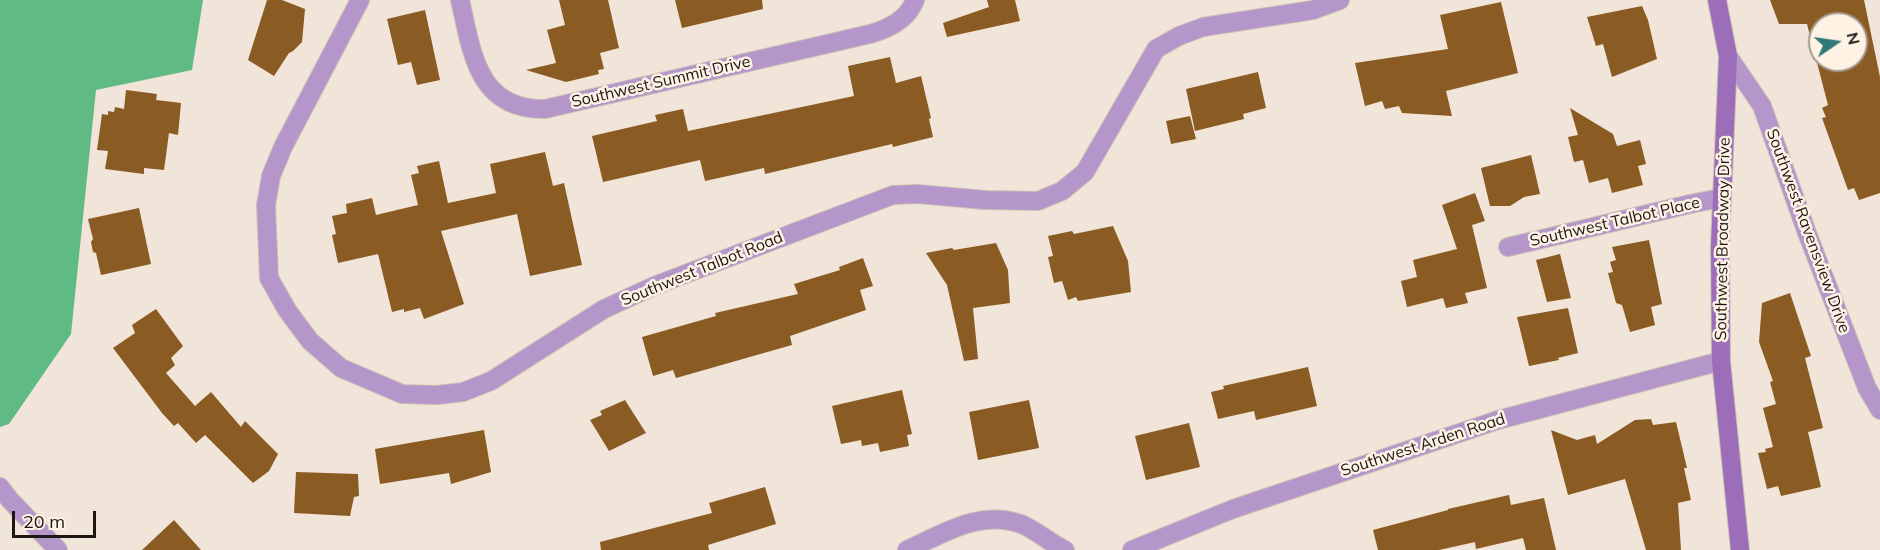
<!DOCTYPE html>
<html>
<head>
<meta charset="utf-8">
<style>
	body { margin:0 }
	#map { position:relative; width:1880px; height:550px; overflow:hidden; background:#f1e4d8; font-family:Mulish,sans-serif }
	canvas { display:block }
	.north { position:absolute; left:1808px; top:12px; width:60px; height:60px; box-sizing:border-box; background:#fef2e5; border:2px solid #a49a91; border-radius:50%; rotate:77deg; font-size:16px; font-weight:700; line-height:24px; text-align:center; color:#1c1713 }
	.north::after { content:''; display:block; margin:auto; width:21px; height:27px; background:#307976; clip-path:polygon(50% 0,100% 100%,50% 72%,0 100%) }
	.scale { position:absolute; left:12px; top:511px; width:84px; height:27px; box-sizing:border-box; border:3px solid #1c1713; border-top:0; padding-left:8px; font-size:18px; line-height:21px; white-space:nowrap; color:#1c1713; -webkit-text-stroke:4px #fef2e5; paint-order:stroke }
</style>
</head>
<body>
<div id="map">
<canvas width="1880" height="550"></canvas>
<div class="north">N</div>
<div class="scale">20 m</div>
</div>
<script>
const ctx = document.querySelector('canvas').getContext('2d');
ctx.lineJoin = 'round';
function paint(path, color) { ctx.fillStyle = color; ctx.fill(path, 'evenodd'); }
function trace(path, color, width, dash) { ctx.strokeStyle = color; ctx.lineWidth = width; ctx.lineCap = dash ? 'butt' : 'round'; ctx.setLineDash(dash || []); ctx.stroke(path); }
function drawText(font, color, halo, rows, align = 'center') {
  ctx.font = font + ' Mulish,sans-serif'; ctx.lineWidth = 5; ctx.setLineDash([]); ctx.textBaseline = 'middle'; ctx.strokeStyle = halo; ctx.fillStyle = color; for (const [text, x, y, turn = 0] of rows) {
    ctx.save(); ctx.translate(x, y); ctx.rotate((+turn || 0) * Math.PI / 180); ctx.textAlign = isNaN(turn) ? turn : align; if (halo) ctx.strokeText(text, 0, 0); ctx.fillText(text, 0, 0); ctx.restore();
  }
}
const forest = new Path2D(`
	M0,0h203l-11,70 -96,20 -25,244 -62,90 -9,3z`);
const building = new Path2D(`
	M267,0h15l23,9 -3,33 -9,9 -4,2 -15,23 -26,-16z
	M559,0h49l11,48 -19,5 4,16 -6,1 1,4 -33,8 -40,-12 30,-7 -9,-33 18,-5z
	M675,0h87l1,9 -81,19z
	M987,0h28l5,21 -73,16 -4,-14 46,-16z
	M1770,0h94l16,77v116l-21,7 -5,-12 -6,2 -26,-72 4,-1 -4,-9 6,-3 -21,-81h-28zM1820,24h36v36h-36z
	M1501,2l17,71 -72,18 6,25 -50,-3 -3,-7 -14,3 -3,-8 -17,5 -10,-43 93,-14 -8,-34z
	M1642,6l6,14 9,39 -45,18 -9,-33 -7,2 -9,-29z
	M425,10l15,70 -23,5 -6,-23 -13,3 -11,-46z
	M890,57l6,26 25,-7 10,42 -2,1 4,18 -40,10 -1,-3 -127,30 -1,-6 -59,13 -5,-21 -97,22 -11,-46 65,-15 -2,-6 28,-6 5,22 166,-35 -6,-30z
	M1258,72l8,36 -23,6 1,5 -49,12 -9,-42z
	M126,90l31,4 -1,6 25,3 -3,32 -9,-2 -5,37 -20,-2v6l-39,-5 3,-18 -11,-1 5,-36 6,1v-4l6,1 1,-5 9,2z
	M1570,108l43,26 4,12 23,-6 6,24 -8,2 5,19 -31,8 -4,-15 -19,5 -6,-23 -9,2 -6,-25 10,-2z
	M1190,116l6,23 -25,5 -5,-23z
	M545,152l8,34 11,-3 18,82 -52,11 -13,-62 -76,17 23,73 -40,15 -4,-11 -16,4v-3l-12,3 -14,-58 -40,9 -6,-28 4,-1 -4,-18 15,-3 -1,-9 26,-6 4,17 42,-10 -7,-30 8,-2 -2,-7 22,-5 9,42 48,-10 -6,-29z
	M1531,155l9,39 -16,3 -14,9h-20l-9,-38z
	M1475,193l10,28 -13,4 15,63 -22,5 3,10 -22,5 -3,-10 -36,9 -6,-26 16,-4 -4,-17 44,-11 -15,-44z
	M139,208l12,56 -50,11 -5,-22 -3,-1 -2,-10 2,-3 -5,-20z
	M1113,226l15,35 3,31 -53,9 -2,-4 -8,3 -6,-19 -8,2 -6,-26 5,-1 -5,-20 24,-5 2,3z
	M1649,240l13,64 -11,3 4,18 -25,7 -8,-27 -6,-2 -8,-30 5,-1 -3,-10 6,-2 -4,-13z
	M996,243l12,27 2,33 -37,5 5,51 -14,2 -17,-76 -21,-32 26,-5 2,2z
	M1560,254l11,44 -24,4 -11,-42z
	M863,258l10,28 -13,4 6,20 -76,26 2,9 -116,33 -3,-8 -20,6 -11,-39 74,-21 -1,-3 83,-19 -4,-10 46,-14 -1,-3z
	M1790,293l21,63 -6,2 18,70 -15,4 13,55 -40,9 -3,-10 -11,3 -9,-36 8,-1 -1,-3 8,-2 -10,-39 13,-4 -6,-22 3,-1 -14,-39 3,-39z
	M1568,308l10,45 -20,5 1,2 -30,6 -12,-49z
	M156,309l27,37 -12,12 4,7 -9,8 29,33 16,-14 30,35 4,-6 33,33 -9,17 -16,12 -48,-48 -9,8 -18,-20 -4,3 -12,-13 -49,-65 22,-15 -3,-8z
	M1308,367l9,39 -61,14 -2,-9 -36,8 -7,-27 13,-3 -1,-3z
	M902,390l10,44 -5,1 2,11 -29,6 -2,-9 -16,3 -1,-6 -20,4 -9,-38z
	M625,400l21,33 -37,18 -19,-31 12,-5 -2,-4z
	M1029,400l10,48 -61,12 -9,-48z
	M1651,419l2,6 23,-3 11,46h-3l7,32 -13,3 3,47h-35l-21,-71 -57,16 -17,-65 26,10 18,-5 2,9 38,-24z
	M1189,423l11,44 -54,13 -11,-44z
	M484,430l7,42 -40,12 -2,-11 -69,11 -5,-35z
	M296,472l62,2 1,22 -5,1 -4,19 -56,-3z
	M765,487l11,37 -68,21 1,5h-108l-1,-8 112,-29 -3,-10z
	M1509,495l2,10 33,-7 12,52h-30l-3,-12 -47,11 -1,-7 -36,8h-61l-5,-20 75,-20v-1z
	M174,520l27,30h-59z`);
const street = new Path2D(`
	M360,0l-77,147 -12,29 -5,29 3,73 18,32 23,31 31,27 61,26 35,1 26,-3 28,-11 113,-72 50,-23 239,-91 25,-1 67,6 53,1 24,-10 23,-19 71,-123 23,-13 24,-9 110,-17 27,-10
	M460,0c12,52 17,110 85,109l325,-75c18,-5 38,-15 45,-34
	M1728,56l34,50 45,127 60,155 13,22
	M1508,247l182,-43 31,-6
	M0,487l10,13 48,50
	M907,550c36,-16 73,-41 114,-26 15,6 29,19 44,26
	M1132,550l101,-41 265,-89 223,-59`);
const secondary = new Path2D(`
	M1717,0l11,56 -8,190 1,115 19,189`);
const streetNames = [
	["Southwest Summit Drive",661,82,-13],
	["Southwest Talbot Place",1615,222,-13],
	["Southwest Ravensview Drive",1808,231,70],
	["Southwest Broadway Drive",1723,239,-89],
	["Southwest Talbot Road",702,269,-22],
	["Southwest Arden Road",1423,445,-18]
];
paint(forest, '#60ba84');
paint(building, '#8a5b22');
trace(street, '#cbbfb5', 20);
trace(secondary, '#cbbfb5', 20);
trace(street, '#b596ca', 18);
trace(secondary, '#9c6eb9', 18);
drawText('16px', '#1c1713', '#fef2e5', streetNames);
</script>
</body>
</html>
